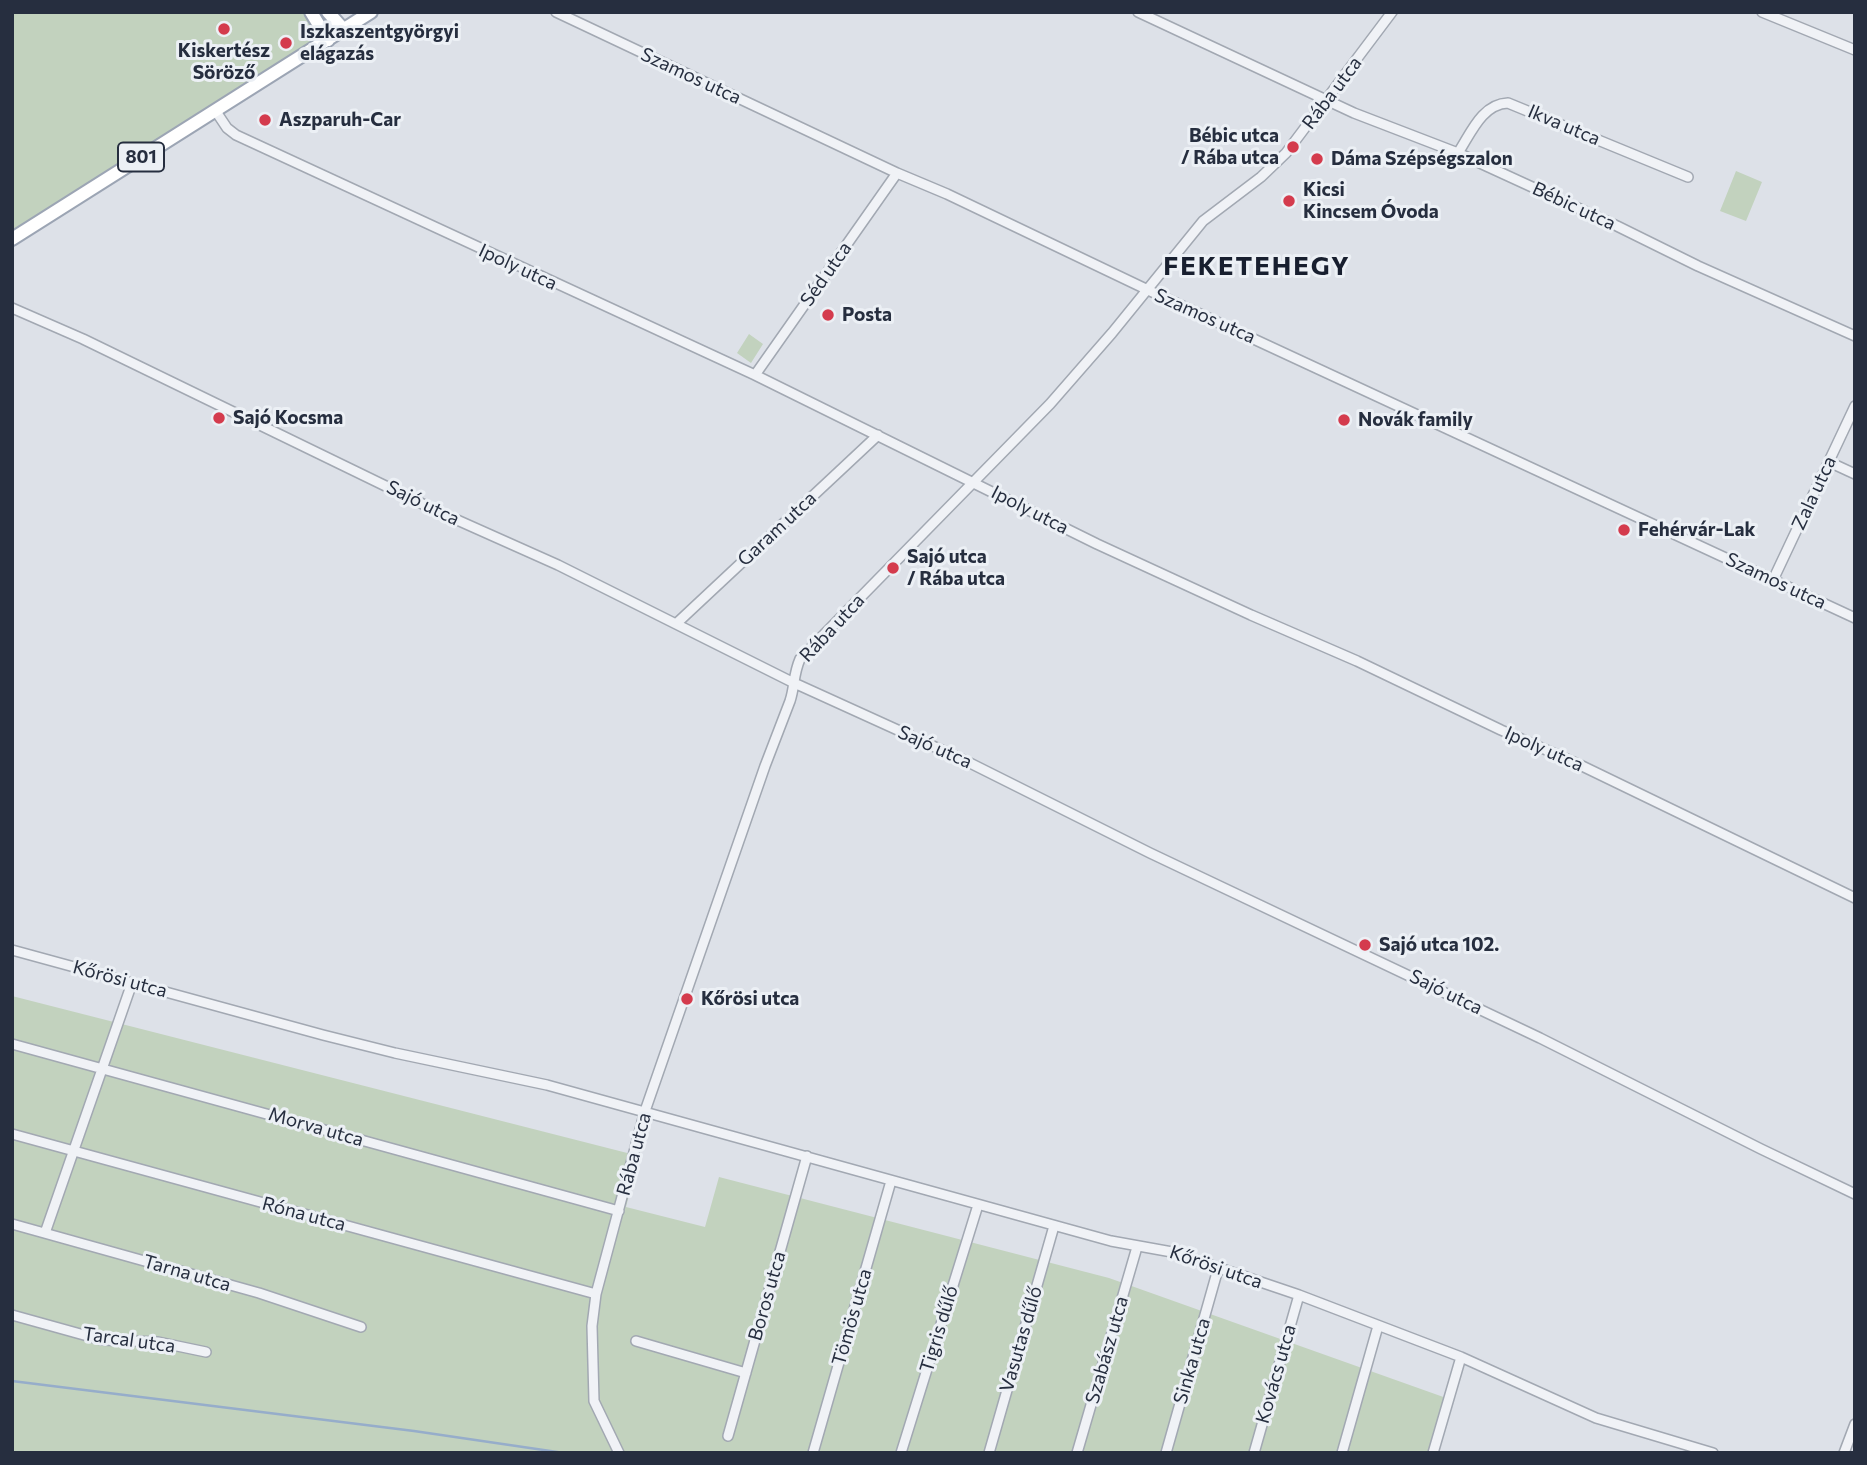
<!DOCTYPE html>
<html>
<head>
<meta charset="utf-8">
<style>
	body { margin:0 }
	#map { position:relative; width:1867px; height:1465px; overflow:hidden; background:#dde1e8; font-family:Commissioner,sans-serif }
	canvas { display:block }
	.frame { position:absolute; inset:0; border:14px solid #262e3f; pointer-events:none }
</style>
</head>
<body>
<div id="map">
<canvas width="1867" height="1465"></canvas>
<div class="frame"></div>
</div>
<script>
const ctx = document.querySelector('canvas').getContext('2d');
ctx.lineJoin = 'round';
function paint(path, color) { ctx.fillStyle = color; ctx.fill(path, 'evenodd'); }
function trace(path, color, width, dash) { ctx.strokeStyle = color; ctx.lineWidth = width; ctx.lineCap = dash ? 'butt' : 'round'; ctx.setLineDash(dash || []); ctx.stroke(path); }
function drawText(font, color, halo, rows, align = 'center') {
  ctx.font = font + ' Commissioner,sans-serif'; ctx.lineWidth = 6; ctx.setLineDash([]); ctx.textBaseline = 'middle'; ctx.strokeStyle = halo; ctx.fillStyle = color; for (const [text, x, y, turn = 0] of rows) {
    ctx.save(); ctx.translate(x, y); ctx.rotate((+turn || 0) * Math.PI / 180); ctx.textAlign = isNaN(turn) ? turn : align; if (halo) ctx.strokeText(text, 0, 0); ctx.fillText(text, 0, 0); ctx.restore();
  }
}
const green = new Path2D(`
	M12,12h299l17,28 -316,199z
	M1736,171l26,11 -16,39 -26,-10z
	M749,334l14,10 -12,19 -14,-10z
	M12,996l627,160 -13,51 79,20 14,-50 390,101 340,121 -14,54h-1423z`);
const stream = new Path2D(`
	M12,1381l402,50 150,22`);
const minor = new Path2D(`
	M556,12l341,161 50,21 201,96 707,328
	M1138,12l216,101 104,40 159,73 81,40 157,70
	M1762,12l93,38
	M215,110l12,18 9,7 519,240 342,169 154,71 106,46 144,69 77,34 277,134
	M1458,153c13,-20 24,-49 50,-50l180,74
	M12,308l71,31 354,172 121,54 234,117 176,80 182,91 390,185 221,111 94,45
	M755,375l142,-202
	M1829,462l26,12
	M1773,580l82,-174
	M677,623l201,-188
	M12,950l311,85 72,18 152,32 564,156 61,11 127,43 162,62 135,61 117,35
	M12,1044l607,167
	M12,1134l584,160
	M12,1224l247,69 102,34
	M45,1233l87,-250
	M12,1315l90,25 56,2 48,10
	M636,1341l110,32
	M728,1436l79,-280
	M619,1453l-25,-52 -2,-75 4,-32 49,-183 120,-345 25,-65c5,-15 3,-26 10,-42l250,-255 62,-71 91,-112 58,-44 25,-24 106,-141
	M813,1453l78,-272
	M901,1453l77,-248
	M989,1453l65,-227
	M1077,1453l60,-206
	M1166,1453l52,-184
	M1254,1453l45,-158
	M1342,1453l36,-127
	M1433,1453l28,-96
	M1844,1453l11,-29`);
const major = new Path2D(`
	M311,12l17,28
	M328,12l16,18
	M12,239l359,-227`);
const markers = [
	[224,29,7,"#d43b4d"],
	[286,43,7,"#d43b4d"],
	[265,120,7,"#d43b4d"],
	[1293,147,7,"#d43b4d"],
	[1317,159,7,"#d43b4d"],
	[1289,201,7,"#d43b4d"],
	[828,315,7,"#d43b4d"],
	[219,418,7,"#d43b4d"],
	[1344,420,7,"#d43b4d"],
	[1624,530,7,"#d43b4d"],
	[893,568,7,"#d43b4d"],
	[1365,945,7,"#d43b4d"],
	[687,999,7,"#d43b4d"]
];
const shields = [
	[141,157,46]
];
const shieldNames = [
	["801",141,157]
];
const poiNames = [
	["Iszkaszentgyörgyi",300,32],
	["elágazás",300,54],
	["Kiskertész",224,51,"center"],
	["Söröző",224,73,"center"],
	["Aszparuh-Car",279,120],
	["Bébic utca",1279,136,"right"],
	["/ Rába utca",1279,158,"right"],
	["Dáma Szépségszalon",1331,159],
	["Kicsi",1303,190],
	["Kincsem Óvoda",1303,212],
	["Posta",842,315],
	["Sajó Kocsma",233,418],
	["Novák family",1358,420],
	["Fehérvár-Lak",1638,530],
	["Sajó utca",907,557],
	["/ Rába utca",907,579],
	["Sajó utca 102.",1379,945],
	["Kőrösi utca",701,999]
];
const streetNames = [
	["Szamos utca",691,76,25],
	["Rába utca",1332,93,-53],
	["Ikva utca",1564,125,23],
	["Bébic utca",1574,206,25],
	["Ipoly utca",518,267,25],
	["Séd utca",826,274,-55],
	["Szamos utca",1205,316,24],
	["Zala utca",1814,493,-65],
	["Sajó utca",423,503,26],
	["Ipoly utca",1030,510,27],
	["Garam utca",777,529,-43],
	["Szamos utca",1776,581,25],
	["Rába utca",832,628,-47],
	["Sajó utca",935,747,24],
	["Ipoly utca",1544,749,24],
	["Kőrösi utca",120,979,15],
	["Sajó utca",1446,992,26],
	["Morva utca",316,1127,16],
	["Rába utca",634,1154,-75],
	["Róna utca",304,1214,15],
	["Kőrösi utca",1216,1267,19],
	["Tarna utca",187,1273,16],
	["Boros utca",767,1296,-74],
	["Tömös utca",852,1317,-74],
	["Tigris dűlő",939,1329,-73],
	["Vasutas dűlő",1021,1339,-74],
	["Tarcal utca",129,1340,8],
	["Szabász utca",1107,1350,-74],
	["Sinka utca",1192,1361,-74],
	["Kovács utca",1276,1374,-74]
];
const districtNames = [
	["FEKETEHEGY",1257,266]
];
paint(green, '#c2d2be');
trace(stream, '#96adca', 2.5);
trace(minor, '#a2a8b2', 12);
trace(major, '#9ca5b4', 16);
trace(minor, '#f0f2f6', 9);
trace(major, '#fff', 12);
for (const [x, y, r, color] of markers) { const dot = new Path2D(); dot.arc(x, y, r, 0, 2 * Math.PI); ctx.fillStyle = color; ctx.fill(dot); trace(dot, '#ecf0f5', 2.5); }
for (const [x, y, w] of shields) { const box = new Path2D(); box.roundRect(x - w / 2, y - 14.5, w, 29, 5); ctx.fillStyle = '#ecf0f5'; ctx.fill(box); trace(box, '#262e3f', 2); }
drawText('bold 18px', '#262e3f', null, shieldNames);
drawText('bold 19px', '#262e3f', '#ecf0f5', poiNames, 'left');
drawText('19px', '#262e3f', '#ecf0f5', streetNames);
ctx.letterSpacing = '2px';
drawText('bold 26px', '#181f2f', '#ecf0f5', districtNames);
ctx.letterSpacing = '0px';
</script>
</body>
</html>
